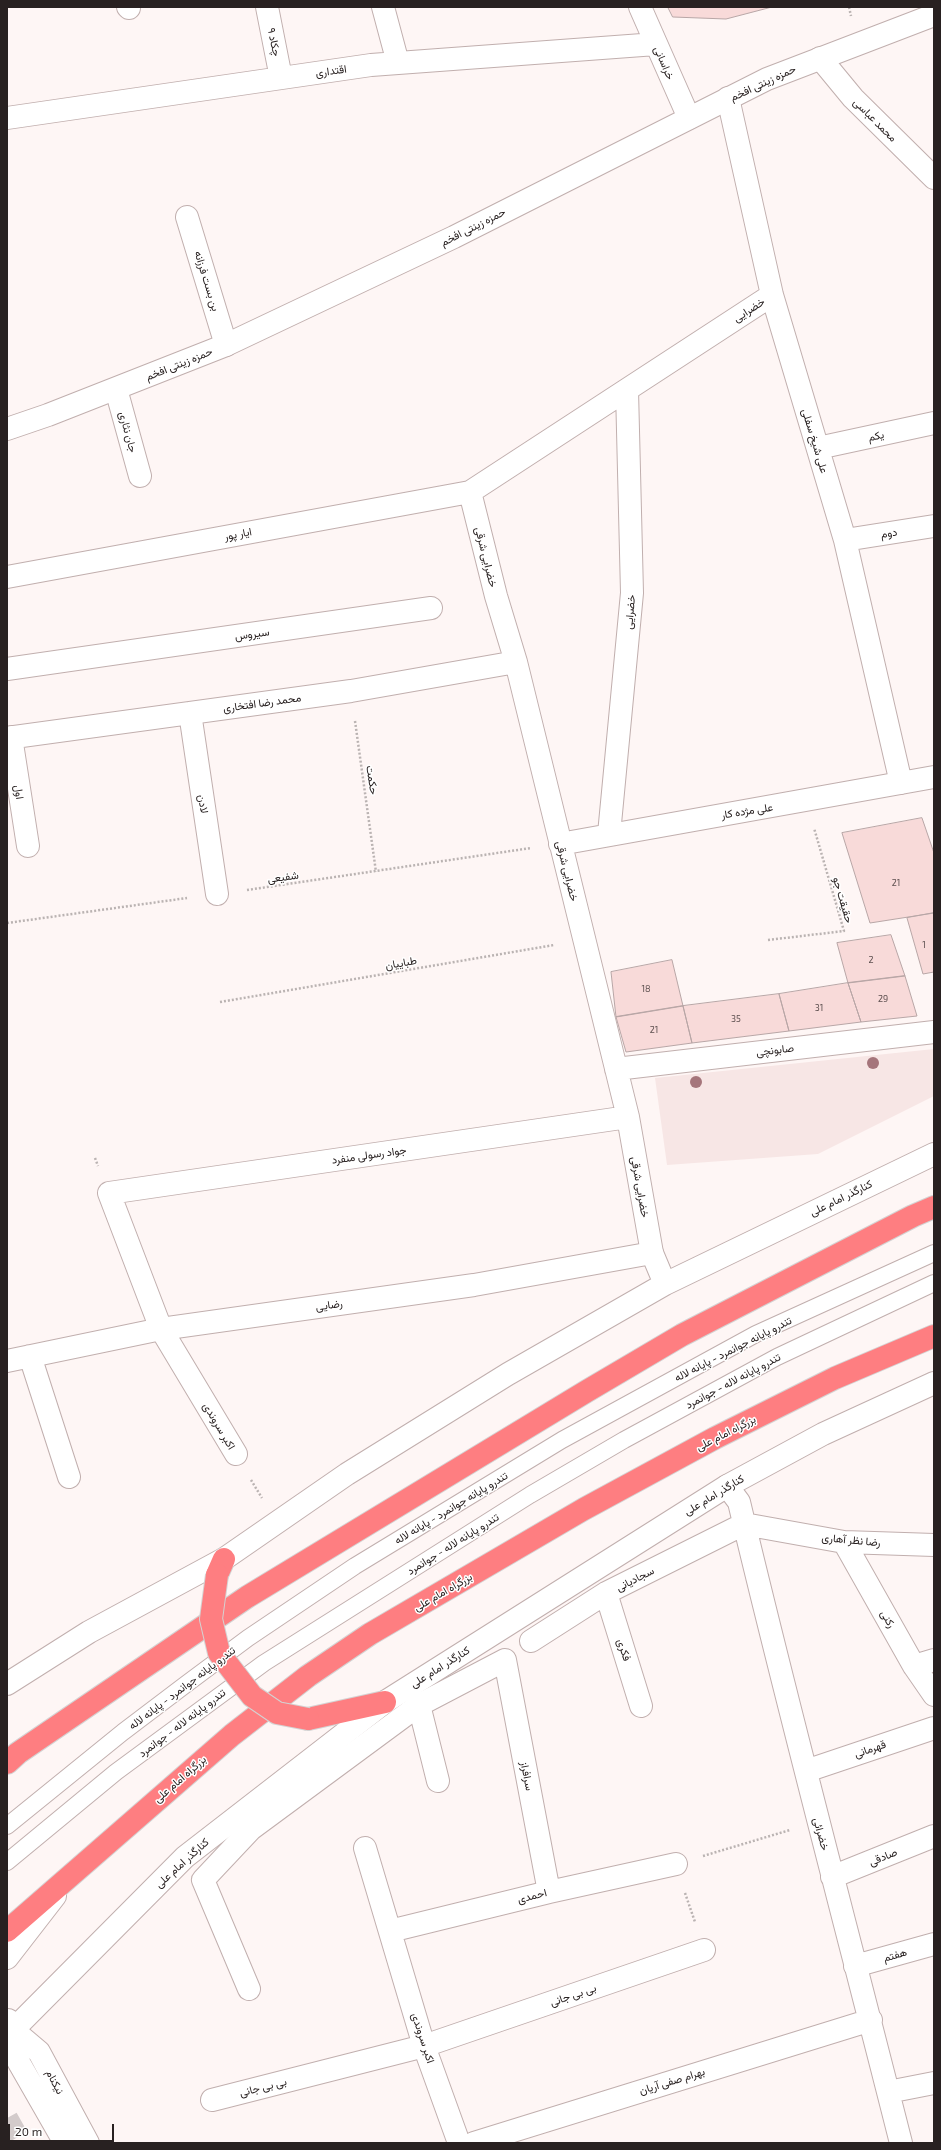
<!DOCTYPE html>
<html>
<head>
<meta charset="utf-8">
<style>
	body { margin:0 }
	#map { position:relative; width:941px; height:2150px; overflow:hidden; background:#fef6f5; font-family:"Exo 2",sans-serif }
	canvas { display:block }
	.frame { position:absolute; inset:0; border:8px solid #282121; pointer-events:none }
	.scale { position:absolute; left:8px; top:2124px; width:106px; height:18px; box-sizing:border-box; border:2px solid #282121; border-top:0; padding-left:5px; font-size:12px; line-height:14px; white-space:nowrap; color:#282121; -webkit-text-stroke:3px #fff; paint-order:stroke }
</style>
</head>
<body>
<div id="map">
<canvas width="941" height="2150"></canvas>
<div class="frame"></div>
<div class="scale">20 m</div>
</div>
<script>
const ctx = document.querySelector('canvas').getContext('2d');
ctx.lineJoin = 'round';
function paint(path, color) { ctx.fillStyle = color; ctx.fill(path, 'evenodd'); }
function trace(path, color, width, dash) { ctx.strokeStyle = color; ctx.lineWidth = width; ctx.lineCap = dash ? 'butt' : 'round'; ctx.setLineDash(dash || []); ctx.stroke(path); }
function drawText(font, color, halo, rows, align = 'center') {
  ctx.font = font + ' "Exo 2",Vazirmatn,sans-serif'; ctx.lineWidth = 3; ctx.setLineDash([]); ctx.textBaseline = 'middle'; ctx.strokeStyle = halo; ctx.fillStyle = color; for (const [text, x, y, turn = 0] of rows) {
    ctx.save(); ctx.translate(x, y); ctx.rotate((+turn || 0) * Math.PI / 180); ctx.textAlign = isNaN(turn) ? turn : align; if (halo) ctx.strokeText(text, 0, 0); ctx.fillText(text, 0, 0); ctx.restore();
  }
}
const built = new Path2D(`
	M934,1049v47l-116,58 -151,11 -12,-87z`);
const building = new Path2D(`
	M668,7h104l-46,12 -53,-2z
	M922,818l12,35v60l-64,10 -28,-90z
	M934,913v59l-11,2 -16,-56z
	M891,935l14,41 -57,7 -11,-40z
	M672,960l11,46 -67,11 -5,-45z
	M905,976l12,40 -56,6 -13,-39z
	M848,983l13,39 -72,9 -10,-37z
	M779,994l10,37 -97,12 -9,-37z
	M683,1006l9,37 -66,9 -10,-35z`);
const primaryTunnel = new Path2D(`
	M7,2118l14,25`);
const path = new Path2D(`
	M849,7l2,9
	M355,721l21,151
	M247,890l284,-42
	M7,923l180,-25
	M768,940l76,-9 -30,-103
	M220,1002l334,-57
	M95,1158l3,8
	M251,1480l11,18
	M703,1856l87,-26
	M685,1893l10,29`);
const lane = new Path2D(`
	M7,1826l116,-94 62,-47 63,-47 107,-72 207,-126 194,-106 178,-81
	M7,1862l109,-90 148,-109 266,-168 94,-55 153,-83 157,-74`);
const street = new Path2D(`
	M128,7l1,1
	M267,7l14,71
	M383,7l15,56
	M640,7l49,111
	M820,58l33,40 81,80
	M728,98l44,197 73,245 56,243
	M7,118l364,-53 285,-21
	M187,217l39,128
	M116,389l24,87
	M818,448l116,-25
	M845,540l89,-14
	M7,577l463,-85 302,-197
	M7,669l424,-61
	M190,713l27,181
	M11,737l17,109
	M7,738l344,-47 165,-29
	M609,834l23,-241 -5,-203
	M560,844l374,-67
	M616,1069l318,-37
	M30,1356l39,121
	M7,1361l154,-32 313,-44 178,-32 -24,-136 -112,-455 -20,-66 -26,-104
	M236,1454l-75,-125 -52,-136 519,-76
	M727,1486l12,16c51,215 108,427 162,641
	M744,1524l100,18 90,3
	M844,1542l70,124 20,29
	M606,1593l35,113
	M531,1641l75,-48 138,-69
	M914,1666l20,-6
	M806,1771l128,-43
	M438,1781l-19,-76 86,-45 44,232
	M365,1848l59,198 35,97
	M832,1877l102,-41
	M390,1931l159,-39 127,-28
	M855,1966l79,-22
	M249,1989l-46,-109 48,-51 168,-124
	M888,2092l46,-9
	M212,2100l212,-54 280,-96
	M474,2143l397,-123`);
const secondary = new Path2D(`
	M7,429l41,-14 178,-70 228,-108 313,-158 167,-64
	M652,1253l13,31
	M7,1684l82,-52 135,-73 123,-85 161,-100 157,-90 269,-130
	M7,1958l48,-62
	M8,2020l5,10 5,31 47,82
	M13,2030l26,22 49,91
	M7,2036l178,-179 200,-155 342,-216 96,-52 111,-51`);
const highway = new Path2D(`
	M217,1575l7,-16
	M308,1719l77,-17
	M7,1763l11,-10 229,-156 340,-206 95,-56 231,-119 21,-9
	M7,1931l225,-196 76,-59 62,-42 214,-125 131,-71 120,-60 99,-42`);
const highwayBridge = new Path2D(`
	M217,1575l-6,44 8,34 33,43 25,17 31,6`);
const trees = [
	[873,1063],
	[696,1082]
];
const numberNames = [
	["21",896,883],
	["1",924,945],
	["2",871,960],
	["18",646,989],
	["29",883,999],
	["31",819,1008],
	["35",736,1019],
	["21",654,1030]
];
const streetNames = [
	["چکاد ۹",274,42,78],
	["خراسانی",664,63,67],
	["اقتداری",331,71,-8],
	["حمزه زینتی افخم",763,83,-25],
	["محمد عباسی",875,120,45],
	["حمزه زینتی افخم",473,227,-27],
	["بن بست فرزانه",207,281,73],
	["خضرایی",749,310,-33],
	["حمزه زینتی افخم",179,364,-22],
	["جان نثاری",128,432,75],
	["یکم",876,436,-12],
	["علی شیخ سفلی",815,441,73],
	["دوم",889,533,-9],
	["ایار پور",238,534,-11],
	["خضرایی شرقی",486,557,76],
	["خضرایی",630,612,-85],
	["سیروس",252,634,-8],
	["محمد رضا افتخاری",262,703,-8],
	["حکمت",372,780,82],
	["اول",19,792,81],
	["لادن",203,804,81],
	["علی مژده کار",747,811,-9],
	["خضرایی شرقی",567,871,76],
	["شفیعی",283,877,-8],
	["حقیقت جو",843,900,74],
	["طباییان",401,963,-10],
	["صابونچی",775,1050,-7],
	["جواد رسولی منفرد",369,1155,-8],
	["خضرایی شرقی",640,1187,80],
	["کنارگذر امام علی",841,1198,-26],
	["رضایی",329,1305,-8],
	["تندرو پایانه جوانمرد - پایانه لاله",733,1349,-27],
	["تندرو پایانه لاله - جوانمرد",733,1381,-28],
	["اکبر سروندی",219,1426,59],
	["بزرگراه امام علی",726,1433,-27],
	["کنارگذر امام علی",714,1495,-31],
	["تندرو پایانه جوانمرد - پایانه لاله",451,1508,-31],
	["رضا نظر آهاری",851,1540,5],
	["تندرو پایانه لاله - جوانمرد",453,1544,-32],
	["سجادیانی",635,1579,-27],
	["بزرگراه امام علی",443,1592,-30],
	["رکنی",888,1619,61],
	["فکری",624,1650,72],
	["کنارگذر امام علی",440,1667,-32],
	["تندرو پایانه جوانمرد - پایانه لاله",182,1688,-37],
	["تندرو پایانه لاله - جوانمرد",182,1723,-37],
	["قهرمانی",870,1749,-19],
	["سرافراز",527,1776,79],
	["بزرگراه امام علی",180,1779,-41],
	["خضرائی",821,1834,75],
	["صادقی",883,1857,-22],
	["کنارگذر امام علی",182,1863,-42],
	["احمدی",532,1896,-14],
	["هفتم",895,1955,-16],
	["بی بی جانی",573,1995,-19],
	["اکبر سروندی",423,2038,72],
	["بهرام صفی آریان",672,2081,-17],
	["نیکنام",55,2082,62],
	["بی بی جانی",263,2087,-14]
];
paint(built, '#f7e6e5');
paint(building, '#f8dad9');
trace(building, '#b8a6a6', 1);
trace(primaryTunnel, '#d3cbcb', 22, [22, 11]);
trace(lane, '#c1afae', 18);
trace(street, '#c1afae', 24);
trace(secondary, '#c1afae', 24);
trace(highway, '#d4d3d3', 24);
trace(path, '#bab3b2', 2.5, [2, 2]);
trace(lane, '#fff', 16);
trace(street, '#fff', 22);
trace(secondary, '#fff', 22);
trace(highway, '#fe7e81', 22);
trace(highwayBridge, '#d4d3d3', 24, []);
trace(highwayBridge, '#fe7e81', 22);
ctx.fillStyle = '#a5757b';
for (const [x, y] of trees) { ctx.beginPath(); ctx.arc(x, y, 6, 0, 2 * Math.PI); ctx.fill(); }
drawText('9px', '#5c4f4f', null, numberNames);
drawText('11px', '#282121', '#fff', streetNames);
</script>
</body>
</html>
